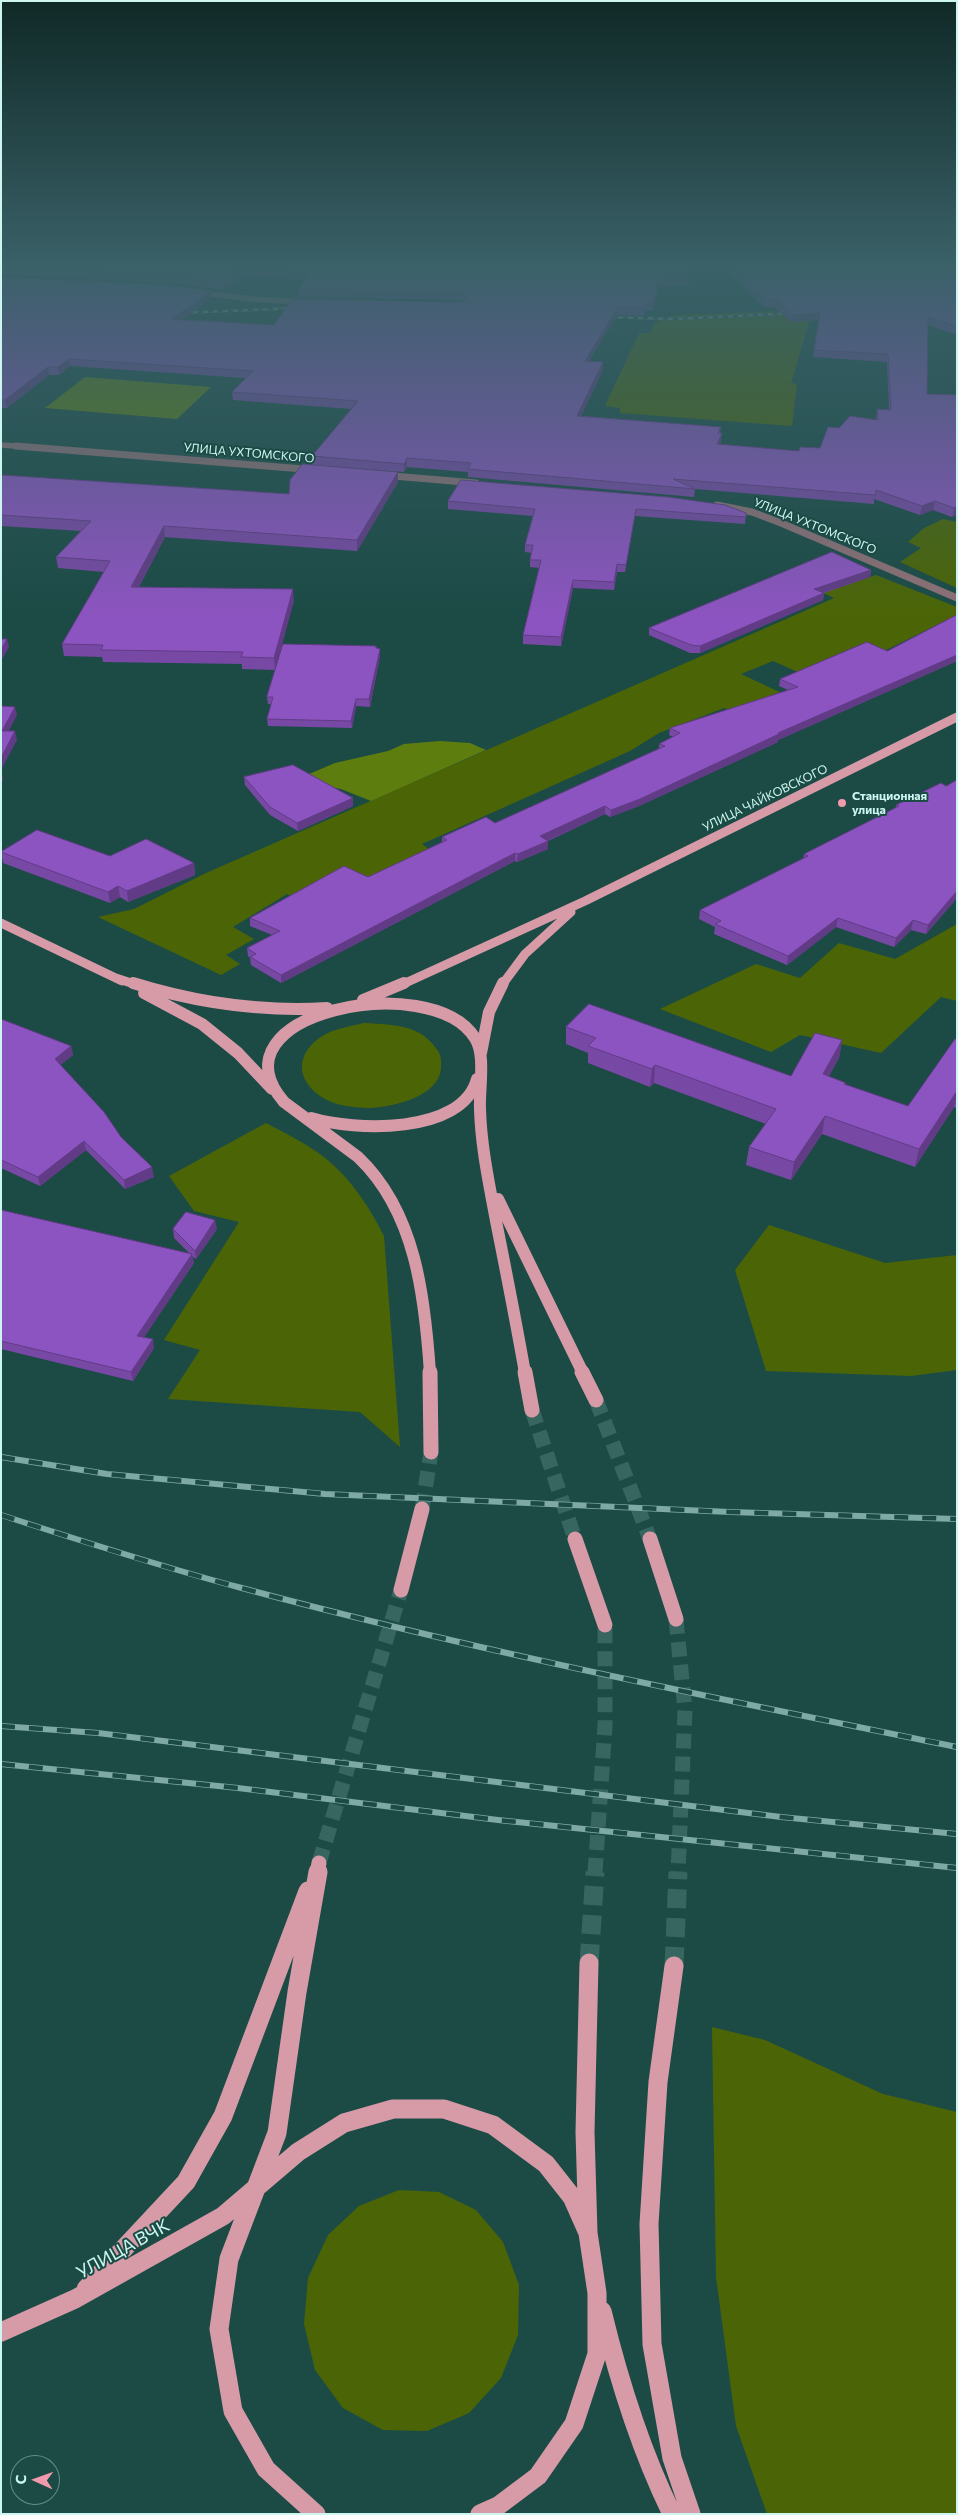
<!DOCTYPE html>
<html>
<head>
<meta charset="utf-8">
<style>
	body { margin:0 }
	#map { position:relative; width:958px; height:2515px; overflow:hidden; background:#1c4b46; font-family:Commissioner,sans-serif }
	canvas { display:block }
	.frame { position:absolute; inset:0; border:2px solid #cdf6f0; pointer-events:none }
	.north { position:absolute; left:10px; top:2455px; width:50px; height:50px; box-sizing:border-box; background:#1c4b46; border:1px solid #638f8a; border-radius:50%; rotate:272deg; font-size:14px; font-weight:700; line-height:20px; text-align:center; color:#cdf6f0 }
	.north::after { content:''; display:block; margin:auto; width:18px; height:22px; background:#f29aad; clip-path:polygon(50% 0,100% 100%,50% 72%,0 100%) }
</style>
</head>
<body>
<div id="map">
<canvas width="958" height="2515"></canvas>
<div class="frame"></div>
<div class="north">С</div>
</div>
<script>
const ctx = document.querySelector('canvas').getContext('2d');
ctx.lineJoin = 'round';
function paint(path, color) { ctx.fillStyle = color; ctx.fill(path, 'evenodd'); }
function trace(path, color, width, dash) { ctx.strokeStyle = color; ctx.lineWidth = width; ctx.lineCap = dash ? 'butt' : 'round'; ctx.setLineDash(dash || []); ctx.stroke(path); }
function drawText(font, color, halo, rows, align = 'center') {
  ctx.font = font + ' Commissioner,sans-serif'; ctx.lineWidth = 4; ctx.setLineDash([]); ctx.textBaseline = 'middle'; ctx.strokeStyle = halo; ctx.fillStyle = color; for (const [text, x, y, turn = 0] of rows) {
    ctx.save(); ctx.translate(x, y); ctx.rotate((+turn || 0) * Math.PI / 180); ctx.textAlign = isNaN(turn) ? turn : align; if (halo) ctx.strokeText(text, 0, 0); ctx.fillText(text, 0, 0); ctx.restore();
  }
}
const green = new Path2D(`
	M795,310l16,6 -20,67 6,1 -5,42 -172,-13v-5l-15,-2 34,-73h11l5,-10 12,-6 14,-2z
	M943,519l14,3v66l-57,-26 21,-14 -13,-6 16,-14z
	M876,575l81,32v8l-73,36 -20,-8 -38,16 22,9 -30,13 -45,-20 -32,13 64,30 -50,19 -31,-15 -65,25 -29,18 -208,93 8,6 -62,28 -72,20 -9,-4 -54,33 21,12 -28,16 14,9 -19,11 -123,-58 36,-8 72,-36 628,-275 -11,-5z
	M957,924v77l-16,-4 -60,56 -81,-18 -29,17 -111,-43 96,-45 44,14 39,-35 56,16z
	M364,1023c17,1 33,1 49,7 11,4 19,12 25,21 4,7 3,11 3,18 -3,29 -52,39 -75,39 -13,-1 -29,-2 -41,-9 -25,-14 -33,-40 -7,-60 13,-10 30,-12 46,-16z
	M266,1123c17,9 35,18 51,29 30,21 51,52 67,84l16,211 -40,-35 -192,-13 32,-49 -36,-10 75,-118 -45,-11 -25,-35z
	M769,1225l116,38 72,-8v115l-46,6 -145,-5 -31,-101z
	M712,2027l53,13 118,54 74,18v402h-190l-31,-88 -20,-149z
	M399,2190l40,2 37,18 27,32 16,43 -1,50 -17,43 -32,35 -42,18 -44,-1 -40,-22 -28,-38 -11,-46 4,-46 20,-43 31,-29z`);
const forest = new Path2D(`
	M85,377l126,10 -34,32 -132,-11z
	M440,741l30,2 16,7 -115,51 -30,-12 -27,-5 -12,-7 33,-14 53,-12 16,-7z`);
const majorTunnelFar1 = new Path2D(`
	M596,1400l54,139
	M532,1410l43,129
	M422,1509l9,-57
	M676,1619l9,91 -7,163
	M319,1863l82,-273
	M595,1873l10,-147v-101`);
const majorTunnel = new Path2D(`
	M589,1963l6,-91
	M674,1966l4,-94`);
const minorFar1 = new Path2D(`
	M196,292l55,7 54,3
	M1,445l30,2`);
const minor = new Path2D(`
	M16,446l300,24
	M381,475l95,8
	M717,505l35,7 29,11 176,75`);
const majorFar3 = new Path2D(`
	M1,923l121,58
	M116,978l21,7
	M401,985l184,-84 372,-184
	M502,985l23,-31 46,-42`);
const majorFar2 = new Path2D(`
	M133,983c64,20 127,29 194,25
	M144,993l58,31 36,29 34,36
	M363,1000l41,-17
	M481,1053l8,-41 14,-29
	M311,1118c43,13 151,17 166,-39
	M498,1199l85,174
	M430,1373c-5,-75 -14,-161 -72,-216l-74,-55c-77,-89 147,-134 191,-64 11,17 4,50 5,71 1,37 9,74 16,112 10,50 20,101 29,152`);
const majorFar1 = new Path2D(`
	M430,1372l1,80
	M525,1372l7,38
	M582,1372l14,28
	M575,1539l30,86
	M650,1539l26,80
	M401,1590l21,-81
	M317,1873l2,-10`);
const major = new Path2D(`
	M674,1966l-16,116 -9,142 3,120 20,114 19,56
	M86,2289l100,-107 37,-66 85,-225
	M602,2311c17,70 38,138 70,203
	M1,2332l74,-33 148,-83 75,-64 46,-29 49,-14h51l49,16 53,39 26,33 16,36
	M316,2514l-50,-45 -33,-58 -14,-82 10,-70 48,-126 20,-141 21,-120
	M480,2514l18,-8 40,-30 36,-52 23,-70v-61l-9,-60 -3,-101 4,-169`);
const railFar1 = new Path2D(`
	M178,313l120,-5
	M603,317l73,2 119,-6`);
const rail = new Path2D(`
	M1,1457l106,17 218,20 405,18 227,7
	M1,1515c78,25 157,51 237,72 237,64 478,111 719,160
	M1,1726l97,7 683,84 176,17
	M1,1764l237,24 260,32 459,48`);
const wall = new Path2D(`
	M1,264h691l-4,21 -29,1 -6,25 -8,-1 -1,6 -27,-1 -28,46 14,1v8l-22,46 140,11 -1,6h2l-1,8 -1,3 79,7 21,-3 19,-20 37,-8 1,-11 12,1 -2,-48 -74,-5 6,-37 -27,2 -18,-15h-10l-44,-43h237v71l-29,-10 -1,69 30,1v120l-5,2 -19,-7 -13,5 -46,-16v5l-179,-15 -1,8 -226,-20v-5l-61,-5 -3,5 -92,-7v-9l39,-47 -118,-9 -1,-8 13,-14 -175,-12 -11,9h-10l-42,33h-6v-131l211,21 -30,22 92,5 188,-23 1,-1 -1,-1 -164,-3v-7l6,-10 -60,-4 -20,14 -53,-7 -170,-9z
	M398,472v10l-41,69 -192,-14 -26,50 155,13 -19,70 -33,-1v-5l-139,-2 -1,-5 -38,-1 -2,-12 42,-72 -46,-4 -2,-11 25,-26 -80,-5v-51l288,19z
	M448,501l298,12 -1,11 -110,-8 -10,56h-8l-3,18 -41,-2 -12,58 -38,-2v-9l17,-67 -10,-1v-7l2,-7 -7,-1v-7l8,-29 -85,-7z
	M871,570l-1,7 -46,16 -1,7 -123,53h-10l-41,-18v-7z
	M957,615v46l-179,79v2l-139,64 -29,11 -5,-3 -57,27v8l-31,13 -2,-1 -234,122 -30,-18 -1,-7 -2,-2 -1,-8 25,-13 -22,-9v-8l118,-41 74,-34v-6l53,-14 164,-74v-5l14,-7 -4,-2 1,-7 118,-38 -9,-4 1,-7 107,-28z
	M376,646l1,2 3,1v7l-10,51 -14,-1 -4,22 -84,-2 -1,-7 4,-15h-3l-1,-7z
	M244,777l109,21v8l-55,25 -28,-16 -25,-30z
	M941,783l16,115 -31,36 -15,-4 -17,17 -58,-20 -49,38 -73,-31 1,-7 -16,-8 1,-9 103,-51 1,-5 92,-46v-3z
	M1,851l109,5 84,7 1,12 -67,27 -8,-5 -10,6 -107,-40z
	M1,1019l70,27 2,9 -13,10 94,112 -29,12 -39,-39 -46,36 -39,-18z
	M566,1027l225,49 51,-36 -3,18 -10,18 16,9 63,21 49,-67v69l-3,-1 -39,60 -93,-33 -31,46 -45,-15 3,-18 17,-23 -112,-41 -4,4 -62,-24v-10l-22,-9z
	M1,1210l189,44 -16,-16 -1,-9h44l-21,30 -4,-3 2,7 -50,74 10,11 -21,33 -132,-32z`);
const shadedWall = new Path2D(`
	M691,264h1l-4,21v-7z
	M243,269l1,7 -20,14 -1,-7z
	M659,279v7l-6,25v-8z
	M212,291v7l-40,28 -1,-7z
	M618,307l-1,8 -33,54 1,-8z
	M820,313v7l-28,2v-7z
	M69,359l1,7 -11,9 -1,-8z
	M603,362v8l-26,54v-8z
	M48,367l1,8 -42,33 -2,-8z
	M722,433l-1,8 -5,11 1,-8z
	M407,458v9l-3,5v-8z
	M398,472v10l-41,69v-11z
	M935,501l-2,9 -13,5 2,-9z
	M957,507v8l-5,2 2,-9z
	M164,526l1,11 -32,61 -2,-11z
	M617,564v8l-3,18v-8z
	M871,570l-1,7 -57,19 1,-7z
	M573,580v8l-12,58v-9z
	M293,589l1,11 -19,70 -1,-12z
	M824,593l-1,7 -123,53v-7z
	M7,639l2,8 -8,14v-11z
	M380,649v7l-10,51 -1,-8z
	M957,655v6l-179,79v2l-139,64 -29,11 1,-7 167,-77z
	M356,699v7l-4,22 -1,-7z
	M15,707l2,8 -13,25 -2,-9z
	M15,731l2,9 -16,30v-12z
	M2,772l1,8 -2,5v-12z
	M353,798v8l-55,25 -1,-8z
	M605,806v8l-65,30 8,-3v8l-31,13 1,-8 22,-18z
	M515,853v8l-234,122v-8z
	M194,863l1,12 -67,27 -1,-11z
	M118,886l2,11 -10,6 -2,-11z
	M957,891v7l-31,36 2,-9z
	M838,918l-2,9 -49,38 1,-9z
	M913,920l-2,10 -17,17 2,-9z
	M842,1040l-3,18 -19,34 3,-18z
	M71,1046l2,9 -16,13 -2,-9z
	M655,1065l-1,18 -4,4 2,-18z
	M957,1091v4l-3,12 -39,60 4,-18z
	M825,1116l-3,18 -31,46 3,-18z
	M84,1141l2,9 -46,36 -2,-9z
	M152,1167l2,10 -29,12 -1,-9z
	M215,1220l2,9 -21,30 -1,-8z
	M192,1254l2,9 -55,82 -2,-9z
	M153,1339l1,9 -21,33 -2,-9z`);
const building = new Path2D(`
	M1,264h690l-3,14 -29,1 -6,24h-8l-1,5 -26,-1 -33,54 18,1 -26,54 144,11 -3,6h4l-5,11 82,7 1,-4 20,1 8,-21 11,1 11,-12 28,4 -1,-11 14,1 -3,-56 -74,-4 6,-37 -28,2 -17,-16 -10,1 -37,-36h229v63l-29,-10 -1,77 30,1v112l-3,1 -19,-7 -13,5 -46,-16 -1,5 -202,-16 22,10 -227,-20 3,-6 -64,-5 -3,6 -92,-8 46,-55 -126,-9 21,-21 -184,-12 -11,8h-10l-43,33h-4v-123l168,8 43,6 -41,28 103,6 18,-26 170,3 5,-4 -5,-5 -164,-3 11,-16 -66,-5 -20,14 -53,-7 -169,-9z
	M303,464l95,8 -41,68 -193,-14 -33,61 162,2 -19,69 -33,-1 2,-5 -142,-2 2,-5 -41,-1 48,-83 -54,-4 35,-36 -90,-6v-40l288,19 1,-14z
	M461,480l207,17 57,8 21,8v4l-110,-8 -10,56 -9,-1 -3,18 -41,-2 -12,57 -38,-2 18,-75h-11l3,-15h-8l10,-36 -87,-8z
	M832,552l39,18 -57,19 10,4 -124,53 -9,-1 -42,-17z
	M957,615v40l-179,78 1,1 -139,65 -29,11 -6,-4 -65,30 8,5 -30,13 -3,-1 -234,122 -31,-18 6,-3 -9,-6 33,-17 -30,-13 94,-52 24,11 79,-37 -5,-3 44,-20 9,6 170,-77 -6,-2 21,-11 -10,-5 128,-41 -18,-8 87,-37 20,9z
	M1,639h6l-6,11z
	M283,644l93,2v2l4,1 -11,50h-13l-5,22 -84,-2 6,-22h-6z
	M1,706l14,1 -13,24h13l-14,27z
	M293,765l60,33 -56,25 -27,-16 -26,-30z
	M957,780v111l-29,34 -15,-5 -17,18 -58,-20 -50,38 -73,-32 6,-3 -21,-11 108,-54 -4,-2 95,-48 -3,-1 45,-22 5,3z
	M37,830l73,26 36,-17 48,24 -67,28 -9,-5 -10,6 -107,-40z
	M589,1004l202,72 24,-43 27,7 -19,34 23,9 -2,1 64,22 47,-67h2v52l-38,58 -94,-33 -31,46 -45,-15 27,-38 -121,-44 -3,4 -64,-23 8,-8 -30,-11z
	M1,1019l70,27 -16,13 49,53 17,25 31,30 -28,13 -40,-39 -46,36 -37,-17z
	M1,1210l191,44 -55,82 16,3 -22,33 -130,-31z
	M186,1212l29,8 -20,31 -22,-22z`);
const markers = [
	[842,803,5,"#f29aad"]
];
const farStreetnames = [
	["УЛИЦА УХТОМСКОГО",249,453,5],
	["УЛИЦА УХТОМСКОГО",815,526,22],
	["УЛИЦА ЧАЙКОВСКОГО",765,798,-26]
];
const farPoinames = [
	["Станционная",852,796],
	["улица",852,810]
];
const nearStreetnames = [
	["УЛИЦА ВЧК",123,2249,-29]
];
paint(green, '#4b6506');
paint(forest, '#5e7d0f');
trace(majorTunnelFar1, '#376560', 15, [15, 8]);
trace(majorTunnel, '#376560', 19, [19, 10]);
trace(minorFar1, '#8e7076', 5.5);
trace(minor, '#8e7076', 7);
trace(majorFar3, '#d79ba7', 9);
trace(majorFar2, '#d79ba7', 12);
trace(majorFar1, '#d79ba7', 15);
trace(major, '#d79ba7', 19);
trace(railFar1, '#7ea9a4', 2.5);
trace(rail, '#7ea9a4', 6);
trace(railFar1, '#1c4b46', 2, [5]);
trace(rail, '#1c4b46', 4.5, [14]);
paint(wall, '#7848a5');
paint(shadedWall, '#623b86');
paint(building, '#8c54c0');
trace(building, '#623b86', 1);
const sky = ctx.createLinearGradient(0, 0, 0, 616);
sky.addColorStop(0, '#0f2926');
sky.addColorStop(0.43, '#3a6168');
sky.addColorStop(1, '#3a616800');
ctx.fillStyle = sky;
ctx.fillRect(0, 0, 958, 616);
for (const [x, y, r, color] of markers) { const dot = new Path2D(); dot.arc(x, y, r, 0, 2 * Math.PI); ctx.fillStyle = color; ctx.fill(dot); trace(dot, '#1c4b46', 2); }
drawText('12px', '#cdf6f0', '#1c4b46', farStreetnames);
drawText('bold 12px', '#cdf6f0', '#1c4b46', farPoinames, 'left');
drawText('18px', '#cdf6f0', '#1c4b46', nearStreetnames);
</script>
</body>
</html>
